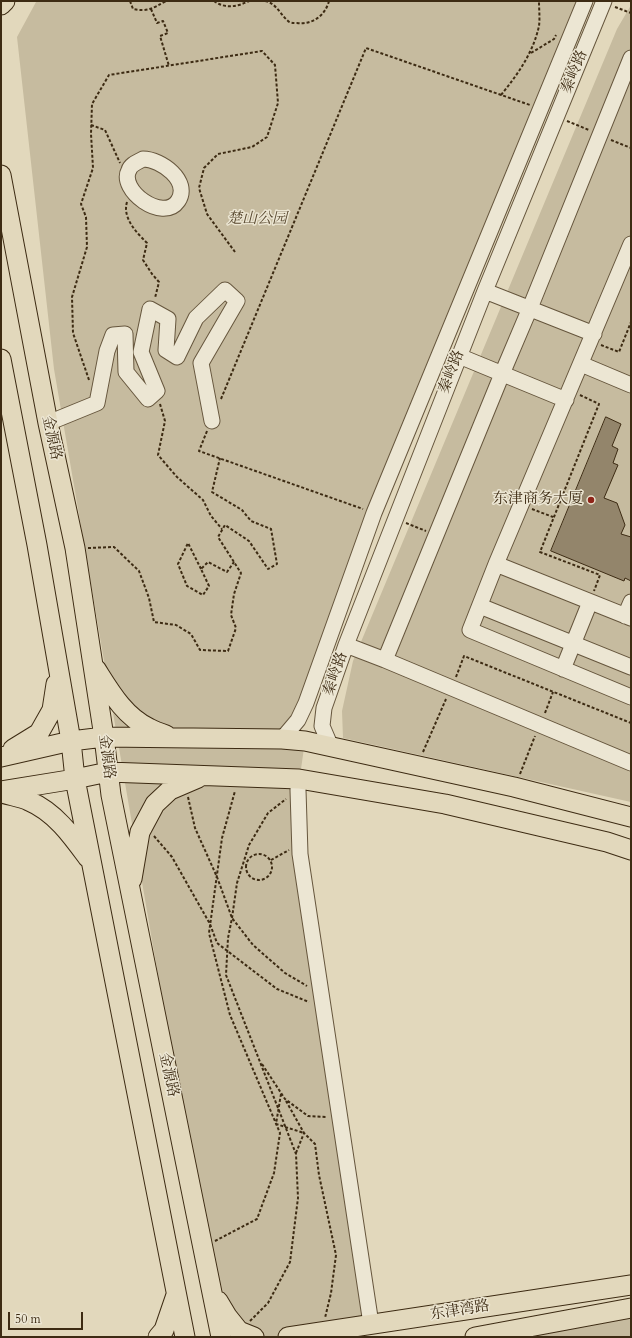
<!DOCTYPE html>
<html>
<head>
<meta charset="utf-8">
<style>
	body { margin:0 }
	#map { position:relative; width:632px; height:1338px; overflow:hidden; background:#e2d8bc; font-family:Cardo,serif }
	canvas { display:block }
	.frame { position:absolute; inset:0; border:2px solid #3d2b13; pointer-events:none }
	.scale { position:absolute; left:8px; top:1312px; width:75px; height:18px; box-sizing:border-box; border:2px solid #3d2b13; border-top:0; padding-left:5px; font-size:12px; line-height:14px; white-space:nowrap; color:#3d2b13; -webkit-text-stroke:3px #ece6d3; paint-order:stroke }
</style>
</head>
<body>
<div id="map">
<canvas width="632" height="1338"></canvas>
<div class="frame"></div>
<div class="scale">50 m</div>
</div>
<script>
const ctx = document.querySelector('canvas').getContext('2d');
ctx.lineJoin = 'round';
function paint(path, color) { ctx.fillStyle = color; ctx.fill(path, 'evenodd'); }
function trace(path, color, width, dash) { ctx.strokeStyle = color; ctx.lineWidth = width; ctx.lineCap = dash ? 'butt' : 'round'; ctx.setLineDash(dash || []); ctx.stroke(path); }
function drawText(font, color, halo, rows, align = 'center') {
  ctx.font = font + ' Cardo,"Noto Serif SC",serif'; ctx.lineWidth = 3; ctx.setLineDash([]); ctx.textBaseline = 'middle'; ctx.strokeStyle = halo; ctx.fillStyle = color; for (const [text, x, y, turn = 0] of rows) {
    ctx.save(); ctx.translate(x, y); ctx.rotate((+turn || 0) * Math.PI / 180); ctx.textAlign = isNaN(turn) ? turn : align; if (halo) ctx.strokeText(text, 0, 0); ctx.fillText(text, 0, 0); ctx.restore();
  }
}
const green = new Path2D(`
	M41,1h544l-279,702 -24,35 23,3 -7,49 73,534 -83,13h-67l-9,-47 -158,-921 -37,-332 19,-35z
	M631,5v797l-288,-64 -1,-27 11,-50 264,-632z
	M631,1308v29h-156z`);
const building = new Path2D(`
	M606,417l15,7 -9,22 6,3 -5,14 5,2 -14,33 13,5 8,22 -4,9 10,3v44l-6,-3 -1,3 -73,-30z`);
const path = new Path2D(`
	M130,1l3,8c15,3 20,-1 33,-8
	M214,1c11,8 23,6 35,0
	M265,1c11,2 15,13 23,20 2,2 5,2 9,2 15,2 28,-7 32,-22
	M615,7l16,6
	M151,9l6,14 6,-2 5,12 -8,3 9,30
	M531,53l23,-14 2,-4
	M501,95c17,-21 32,-42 38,-69 1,-8 0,-17 0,-25
	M567,121l22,9
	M91,125l14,5 15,33
	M611,140l20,8
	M127,202c-5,16 10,31 20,41l-4,17 9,14 7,8 -4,16
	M601,345l18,7 12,-30
	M89,380l-16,-47 -1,-36 15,-50 -1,-30 -5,-13 12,-36 -2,-34 1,-30 17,-29 153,-24 13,14 3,38 -11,34 -15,10 -34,7 -14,14 -5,20 8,26 28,38
	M580,395l19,9 -59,148 60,23 -6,16
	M221,399l145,-351 164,57
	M160,404l5,17 -7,34 19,22 26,23 8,16 11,13
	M207,431l-8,20 164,58
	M532,509l21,8
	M406,523l20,8
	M88,548l26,-1 25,24 10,27 5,24 22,3 15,9 9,16 28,1 8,-23 -5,-13 3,-21 7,-21 -23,-36 7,-12 24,16 19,28 9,-5 -6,-35 -20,-8 -9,-11 -30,-18 8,-34
	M201,569l-13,-26 -10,21 9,22 16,9 6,-9 -8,-17 7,-7 19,10 7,-10
	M456,677l8,-21 167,67
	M545,713l8,-21
	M423,752l23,-53
	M520,774l15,-38
	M188,797l7,31 22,49 15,41 21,27 32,28 22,13
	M154,836l18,21 38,67 7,19 60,46 32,13
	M246 867a13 13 0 1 1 26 0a13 13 0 1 1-26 0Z
	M271,860l18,-10
	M262,1064l23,35 23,17 19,1
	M281,1094l-5,30 28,9
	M286,1101l18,32
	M296,1153l8,-20 11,11 4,31 17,80 -5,38 -6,25
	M215,1241l42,-22 17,-46 6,-40 -50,-118 -21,-82 13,-95 13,-47
	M250,1321l18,-18 22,-41 8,-64 -2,-44 -70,-179 2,-37 4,-20 5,-35 12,-38 19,-32 18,-14`);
const minor = new Path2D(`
	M143,159c18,0 48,22 35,42 -15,22 -60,-11 -49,-31 2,-6 9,-8 14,-11z
	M631,244l-135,320 135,54
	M485,291l109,43
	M459,356l107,44
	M581,364l50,21
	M48,423l49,-20 10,-52 6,-16 12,-1 1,38 22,27 9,-8 -16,-39 9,-43 18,10 -2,31 11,7 19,-39 29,-28 12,11 -36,62 11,58
	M496,564l-26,66 161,67
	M480,606l151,61
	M625,616l6,-14
	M346,645l39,15 246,103
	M385,660l117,-286 28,-66 101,-250
	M563,669l27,-67
	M282,739l16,-19 8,-17 68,-190 211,-512
	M331,747l-9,-21 2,-18 22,-63 139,-354 119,-290
	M299,779l-1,11 2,64 71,470`);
const major = new Path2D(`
	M1,5l4,-4
	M1,175l47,248 27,125 29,189 7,58 110,542
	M1,359l36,186 34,196 4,38 110,558
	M96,669c14,22 28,47 53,59 5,3 11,5 17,7
	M13,749l26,-16 13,-23 4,-26
	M1,757l70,-16 33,-4 178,2 23,2 209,46 117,30
	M1,791l74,-12 33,-7 191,7 146,25 162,38 24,8
	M2,793c9,3 19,4 27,8 26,11 43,35 59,57
	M132,879l8,-47 15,-28 15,-14 28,-12
	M218,1301l9,15 12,15 15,6
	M158,1337l6,-7 12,-35
	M288,1337l343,-52
	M475,1337l156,-29`);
const markers = [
	[591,500,4,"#8f2418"]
];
const streetNames = [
	["秦岭路",575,72,-68],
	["秦岭路",452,372,-69],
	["金源路",51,438,78],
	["秦岭路",336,674,-71],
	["金源路",106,757,83],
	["金源路",168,1075,78],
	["东津湾路",460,1311,-9]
];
const parkNames = [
	["楚山公园",257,220]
];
const poiNames = [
	["东津商务大厦",583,500]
];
paint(green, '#c6bb9f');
paint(building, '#93856b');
trace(building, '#3d2b13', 1);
trace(minor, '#66563d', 17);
trace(major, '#3d2b13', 21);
trace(path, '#3d2b13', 2, [3, 2]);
trace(minor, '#ece6d3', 15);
trace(major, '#e2d8bc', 19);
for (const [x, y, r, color] of markers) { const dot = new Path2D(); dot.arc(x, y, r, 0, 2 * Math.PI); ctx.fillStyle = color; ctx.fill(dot); trace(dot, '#ece6d3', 1.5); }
drawText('15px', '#3d2b13', '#ece6d3', streetNames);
drawText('italic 15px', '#58482f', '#ece6d3', parkNames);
drawText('15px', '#3d2b13', '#ece6d3', poiNames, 'right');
</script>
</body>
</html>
